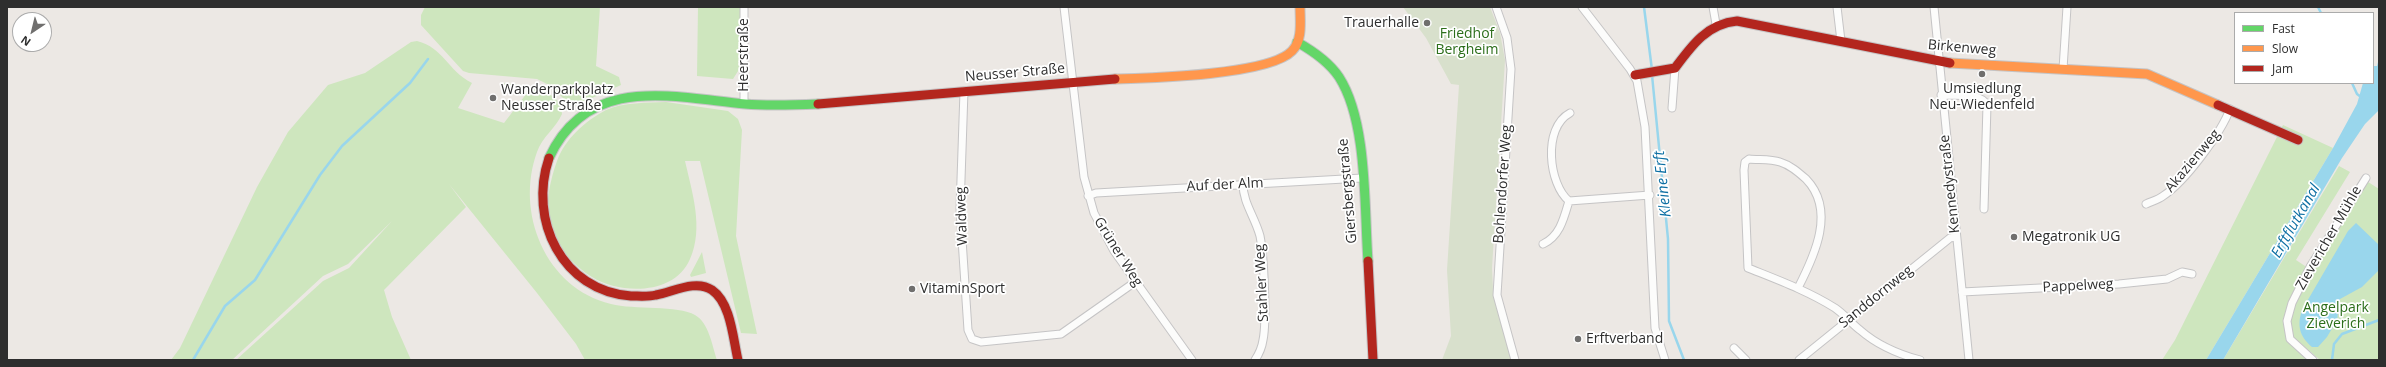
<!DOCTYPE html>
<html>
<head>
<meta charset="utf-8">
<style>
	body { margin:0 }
	#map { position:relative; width:2386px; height:367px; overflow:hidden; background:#ece8e4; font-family:"Open Sans",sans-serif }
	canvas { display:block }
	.frame { position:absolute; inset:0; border:8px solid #2e2e2e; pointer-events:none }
	.legend { position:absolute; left:2234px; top:12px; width:140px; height:72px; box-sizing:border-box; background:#fff; border:1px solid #ababab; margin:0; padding:5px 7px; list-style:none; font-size:12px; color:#2e2e2e }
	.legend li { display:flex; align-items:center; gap:8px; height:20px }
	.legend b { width:20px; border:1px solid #ababab }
	.north { position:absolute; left:12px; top:12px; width:40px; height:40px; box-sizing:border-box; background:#fff; border:1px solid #ababab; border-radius:50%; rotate:215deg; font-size:11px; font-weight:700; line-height:16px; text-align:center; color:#2e2e2e }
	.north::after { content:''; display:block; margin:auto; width:14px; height:18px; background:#706f6e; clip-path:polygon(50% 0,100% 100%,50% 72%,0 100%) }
</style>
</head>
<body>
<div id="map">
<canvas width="2386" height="367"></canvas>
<div class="frame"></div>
<ul class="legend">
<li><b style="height:5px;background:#63d668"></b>Fast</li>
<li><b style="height:5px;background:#ff974d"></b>Slow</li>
<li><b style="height:5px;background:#b3261e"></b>Jam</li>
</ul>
<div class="north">N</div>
</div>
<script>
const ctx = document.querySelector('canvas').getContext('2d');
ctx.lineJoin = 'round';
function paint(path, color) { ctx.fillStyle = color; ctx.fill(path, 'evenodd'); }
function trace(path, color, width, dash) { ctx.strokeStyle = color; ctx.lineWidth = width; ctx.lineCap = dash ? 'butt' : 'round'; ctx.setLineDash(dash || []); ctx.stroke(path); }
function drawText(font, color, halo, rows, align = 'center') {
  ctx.font = font + ' "Open Sans",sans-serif'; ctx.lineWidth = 3.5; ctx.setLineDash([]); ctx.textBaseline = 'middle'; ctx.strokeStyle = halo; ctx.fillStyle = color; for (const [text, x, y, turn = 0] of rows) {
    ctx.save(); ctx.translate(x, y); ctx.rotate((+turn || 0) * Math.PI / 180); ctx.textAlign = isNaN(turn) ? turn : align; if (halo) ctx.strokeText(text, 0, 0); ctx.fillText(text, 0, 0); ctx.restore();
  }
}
const green = new Path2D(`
	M425,7h175l-4,59 23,11 2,8 -49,22 -21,-21 -14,-7 -68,-6 -6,-2 -42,-46v-10z
	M698,7h42v61l-7,11 -36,-3z
	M417,41c27,7 30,29 55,42l-14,25 46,15 26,-34 -28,-4 1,-2c18,2 59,5 59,31 -6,14 -20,23 -25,38 -22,60 8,136 74,152 23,6 67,1 84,11 14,8 17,30 22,45h-132l-9,-16 -39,-51 -88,-109 17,23 -82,83 8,27 19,43h-175l87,-79 26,-13 43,-47 -44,43 -25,12 -91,84h-61l9,-12 77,-161 31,-55 40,-47 37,-12 46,-31z
	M666,102l62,9 10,8 4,11 -6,106 21,98 -16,-1 -41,-172h-15c7,31 19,67 5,98 -15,36 -69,36 -98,18 -18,-11 -38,-32 -43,-53 -4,-21 1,-43 8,-63 8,-22 28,-40 49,-51 17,-8 42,-7 60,-8z
	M2283,125l50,23 -127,212h-44l13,-20z
	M2339,166l11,6 -54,88 12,8 -19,34 -1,37 4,7 20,14h-89z
	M2365,180l14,9v171h-59l-29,-25 -2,-16 4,-17z
	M702,252l4,21 -15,4 -1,-2z`);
const cemetery = new Path2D(`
	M1403,7h87l10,26 5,27 -13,208 1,21 21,71h-72l9,-24 -4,-66 12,-185 -8,-1 -25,-46z`);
const water = new Path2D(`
	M2379,58v52l-14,14 -23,34 -119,202h-17l127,-212 24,-44 6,-21h10v-17h4z
	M2356,223l23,22v25l-17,17 -22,12 -3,21 -10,17 -9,10h-6c-13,-11 -15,-22 -10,-37l46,-79z`);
const stream = new Path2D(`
	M1644,7l8,63
	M2318,7l3,6
	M1652,75l16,164 1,82 15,39
	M2352,83l5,11 4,3
	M193,360l32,-54 30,-26 65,-105 22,-29 68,-63 18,-24
	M2332,360l2,-16 8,-10 37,-14`);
const street = new Path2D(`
	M1064,7l20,170 10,36 20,38 78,109
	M1496,7l11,31 4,31 -14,226 18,65
	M1582,7l48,62 7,12 8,46 10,201 10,32
	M1713,7l3,17
	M1837,7l4,34
	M1934,7l35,353
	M2063,69l4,-62
	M964,91l-4,118 8,121 4,9 9,3 80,-8 74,-52
	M1941,95c14,1 39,-3 46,10l-3,104
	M744,104v-97
	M1672,108l3,-40
	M1243,184c0,19 12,33 17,52 4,20 7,85 3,104 -1,7 -4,14 -8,20
	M1088,196l8,-3 266,-15
	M1569,201c-20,-16 -27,-73 1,-88
	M2146,204c6,-3 12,-4 17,-8 22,-14 58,-63 67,-87
	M1543,244c17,-8 21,-26 26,-43l81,-6
	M1798,288c17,-33 38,-78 8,-109 -8,-7 -16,-14 -26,-17 -9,-3 -21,-2 -31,-3l-4,3 -1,8 4,98c30,12 60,23 87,40 9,6 16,15 25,22 17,15 38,24 60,30
	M1962,292l157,-8 48,-5 15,-7 10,2
	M1734,348l12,12
	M1799,360l151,-122 5,-1
	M2313,360l-23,-21 -3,-18 5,-18 18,-36 56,-89`);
const fast = new Path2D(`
	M1297,42c16,9 32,20 42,35 29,45 25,131 29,184
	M549,158c39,-84 122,-61 196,-54 24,2 49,1 73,0`);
const slow = new Path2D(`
	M1950,63l197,11 71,31
	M1115,79c35,-1 154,-4 177,-28 11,-11 8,-30 8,-44`);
const jam = new Path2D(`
	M1635,75l40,-7c17,-23 32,-44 62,-47l213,42
	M818,104l297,-25
	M2218,105l80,35
	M549,158c-21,62 13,133 82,138 8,0 17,1 25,-1 17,-3 40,-16 56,-5 19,13 21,49 26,70
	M1368,261l5,99`);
const markers = [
	[1427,23,4,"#706f6e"],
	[1982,74,4,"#706f6e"],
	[493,98,4,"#706f6e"],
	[2014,237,4,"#706f6e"],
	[912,289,4,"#706f6e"],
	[1578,339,4,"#706f6e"]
];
const poiNames = [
	["Trauerhalle",1419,23,"right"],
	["Umsiedlung",1982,89,"center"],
	["Neu-Wiedenfeld",1982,105,"center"],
	["Wanderparkplatz",501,90],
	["Neusser Straße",501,106],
	["Megatronik UG",2022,237],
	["VitaminSport",920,289],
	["Erftverband",1586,339]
];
const parkNames = [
	["Friedhof",1467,34],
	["Bergheim",1467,50],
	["Angelpark",2336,308],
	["Zieverich",2336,324]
];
const streetNames = [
	["Birkenweg",1962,48,5],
	["Heerstraße",744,55,-90],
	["Neusser Straße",1015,73,-5],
	["Akazienweg",2193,161,-50],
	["Bohlendorfer Weg",1503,184,-86],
	["Kennedystraße",1950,184,-96],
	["Auf der Alm",1225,185,-3],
	["Giersbergstraße",1348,191,-95],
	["Waldweg",962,216,-92],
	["Zievericher Mühle",2329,238,-60],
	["Grüner Weg",1118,252,58],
	["Stahler Weg",1262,283,-93],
	["Pappelweg",2078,286,-3],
	["Sanddornweg",1876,297,-39]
];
const waterNames = [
	["Kleine Erft",1663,184,-96],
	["Erftflutkanal",2296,221,-60]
];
paint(green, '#cee6be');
paint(cemetery, '#d8e0cc');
paint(water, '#99d6ec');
trace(stream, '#99d6ec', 2.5);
trace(street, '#c5c4c5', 9);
trace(fast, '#c5c4c5', 11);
trace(slow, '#c5c4c5', 11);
trace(jam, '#c5c4c5', 11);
trace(street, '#fcfcfb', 7);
trace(fast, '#63d668', 9);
trace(slow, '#ff974d', 9);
trace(jam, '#b3261e', 9);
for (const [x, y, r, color] of markers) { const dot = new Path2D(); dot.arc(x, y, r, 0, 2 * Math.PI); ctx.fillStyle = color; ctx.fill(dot); trace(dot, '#fff', 1.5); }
drawText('14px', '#2e2e2e', '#fff', poiNames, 'left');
drawText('14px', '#2c6e1b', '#fff', parkNames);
drawText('14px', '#2e2e2e', '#fff', streetNames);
drawText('italic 15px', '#0d6fa3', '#fff', waterNames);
</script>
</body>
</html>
